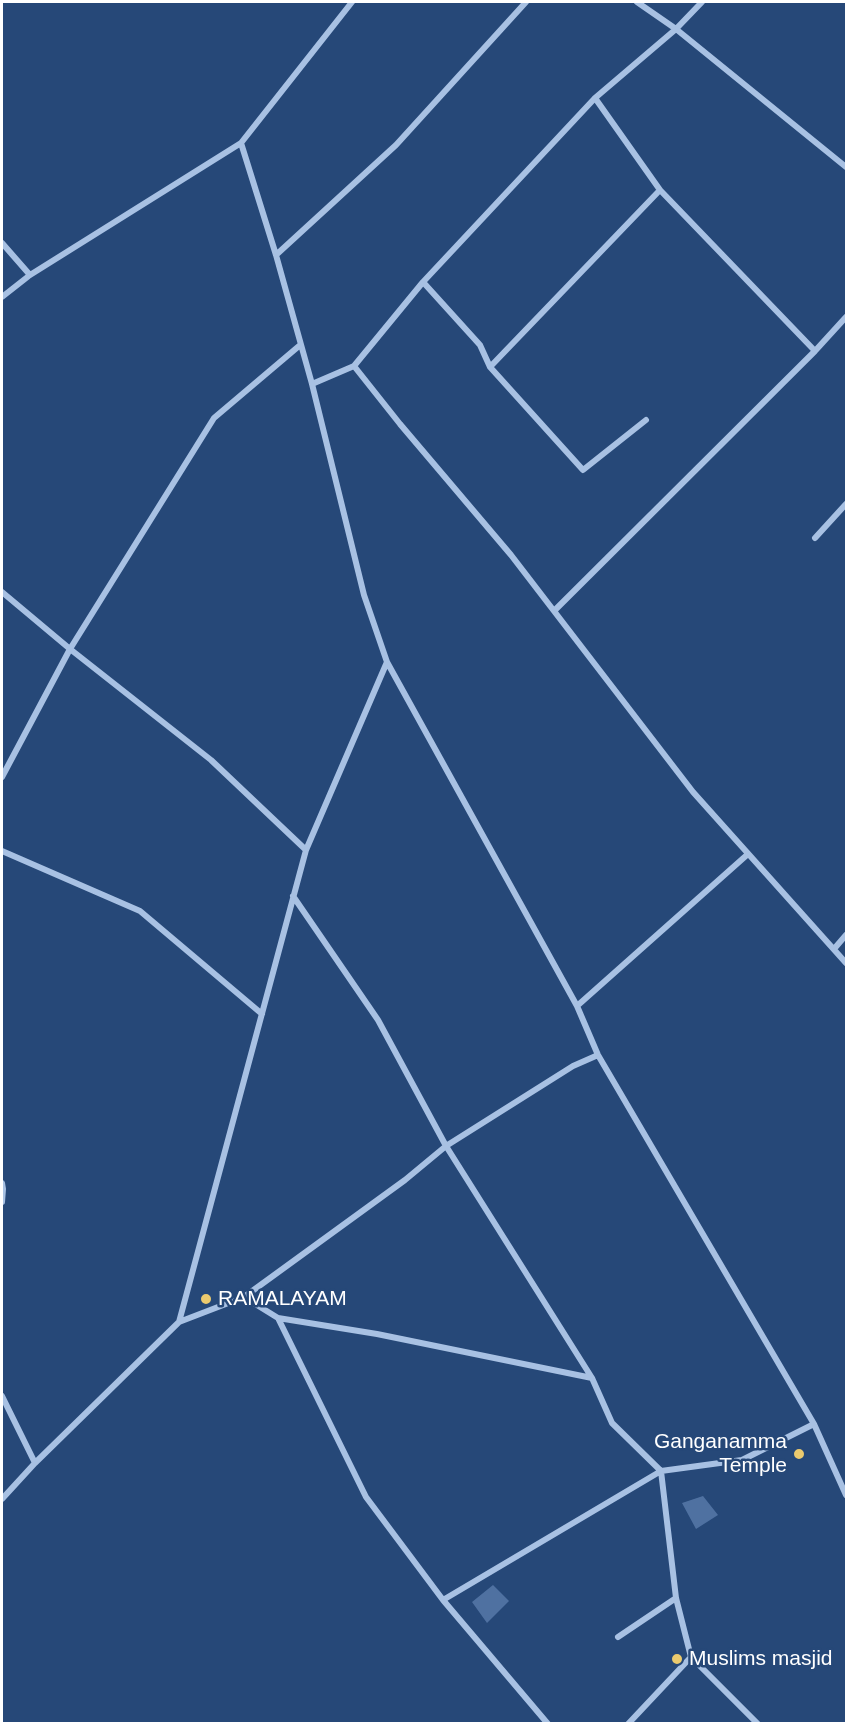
<!DOCTYPE html>
<html>
<head>
<meta charset="utf-8">
<style>
	body { margin:0 }
	#map { position:relative; width:848px; height:1725px; overflow:hidden; background:#264878; font-family:Arial,sans-serif }
	canvas { display:block }
	.frame { position:absolute; inset:0; border:3px solid #fff; pointer-events:none }
</style>
</head>
<body>
<div id="map">
<canvas width="848" height="1725"></canvas>
<div class="frame"></div>
</div>
<script>
const ctx = document.querySelector('canvas').getContext('2d');
ctx.lineJoin = 'round';
function paint(path, color) { ctx.fillStyle = color; ctx.fill(path, 'evenodd'); }
function trace(path, color, width, dash) { ctx.strokeStyle = color; ctx.lineWidth = width; ctx.lineCap = dash ? 'butt' : 'round'; ctx.setLineDash(dash || []); ctx.stroke(path); }
function drawText(font, color, halo, rows, align = 'center') {
  ctx.font = font + ' Arial,sans-serif'; ctx.lineWidth = 5; ctx.setLineDash([]); ctx.textBaseline = 'middle'; ctx.strokeStyle = halo; ctx.fillStyle = color; for (const [text, x, y, turn = 0] of rows) {
    ctx.save(); ctx.translate(x, y); ctx.rotate((+turn || 0) * Math.PI / 180); ctx.textAlign = isNaN(turn) ? turn : align; if (halo) ctx.strokeText(text, 0, 0); ctx.fillText(text, 0, 0); ctx.restore();
  }
}
const building = new Path2D(`
	M703,1496l15,19 -22,14 -14,-26z
	M493,1585l16,16 -22,22 -15,-21z`);
const minor = new Path2D(`
	M352,2l-111,141 35,112 36,129 52,211 23,67 190,344 21,49 216,369 32,71
	M637,2l39,27 170,138
	M595,98l65,92 155,161
	M2,243l28,32
	M276,255l120,-110 130,-143
	M423,282l57,63 10,22 93,103 63,-50
	M2,297l28,-22 211,-132
	M354,366l46,58 111,131 182,237 153,171
	M490,367l170,-177
	M312,384l42,-18 69,-84 172,-184 81,-69 26,-27
	M815,538l31,-34
	M2,592l68,57 141,111 95,90
	M554,611l261,-260 31,-34
	M2,777l68,-128 144,-231 85,-72
	M2,851l138,60 122,103
	M293,896l85,124 68,126 146,232
	M834,949l12,-14
	M577,1006l171,-152
	M2,1183l1,6 -1,13
	M244,1297l34,21 99,16 215,44 20,45 49,48 81,-11 72,-36
	M278,1318l88,179 77,103 105,124
	M179,1322l65,-25 161,-117 41,-34 127,-80 25,-11
	M2,1396l33,67
	M2,1499l33,-36 144,-141 127,-472 81,-188
	M443,1600l218,-129 15,127 15,59 67,67
	M618,1637l58,-39
	M628,1724l63,-67`);
const markers = [
	[206,1299,6,"#ebca6e"],
	[799,1454,6,"#ebca6e"],
	[677,1659,6,"#ebca6e"]
];
const poiNames = [
	["RAMALAYAM",218,1299],
	["Ganganamma",787,1442,"right"],
	["Temple",787,1466,"right"],
	["Muslims masjid",689,1659]
];
paint(building, '#4f71a1');
trace(minor, '#a8c1e3', 6);
for (const [x, y, r, color] of markers) { const dot = new Path2D(); dot.arc(x, y, r, 0, 2 * Math.PI); ctx.fillStyle = color; ctx.fill(dot); trace(dot, '#264878', 2); }
drawText('21px', '#fff', '#264878', poiNames, 'left');
</script>
</body>
</html>
